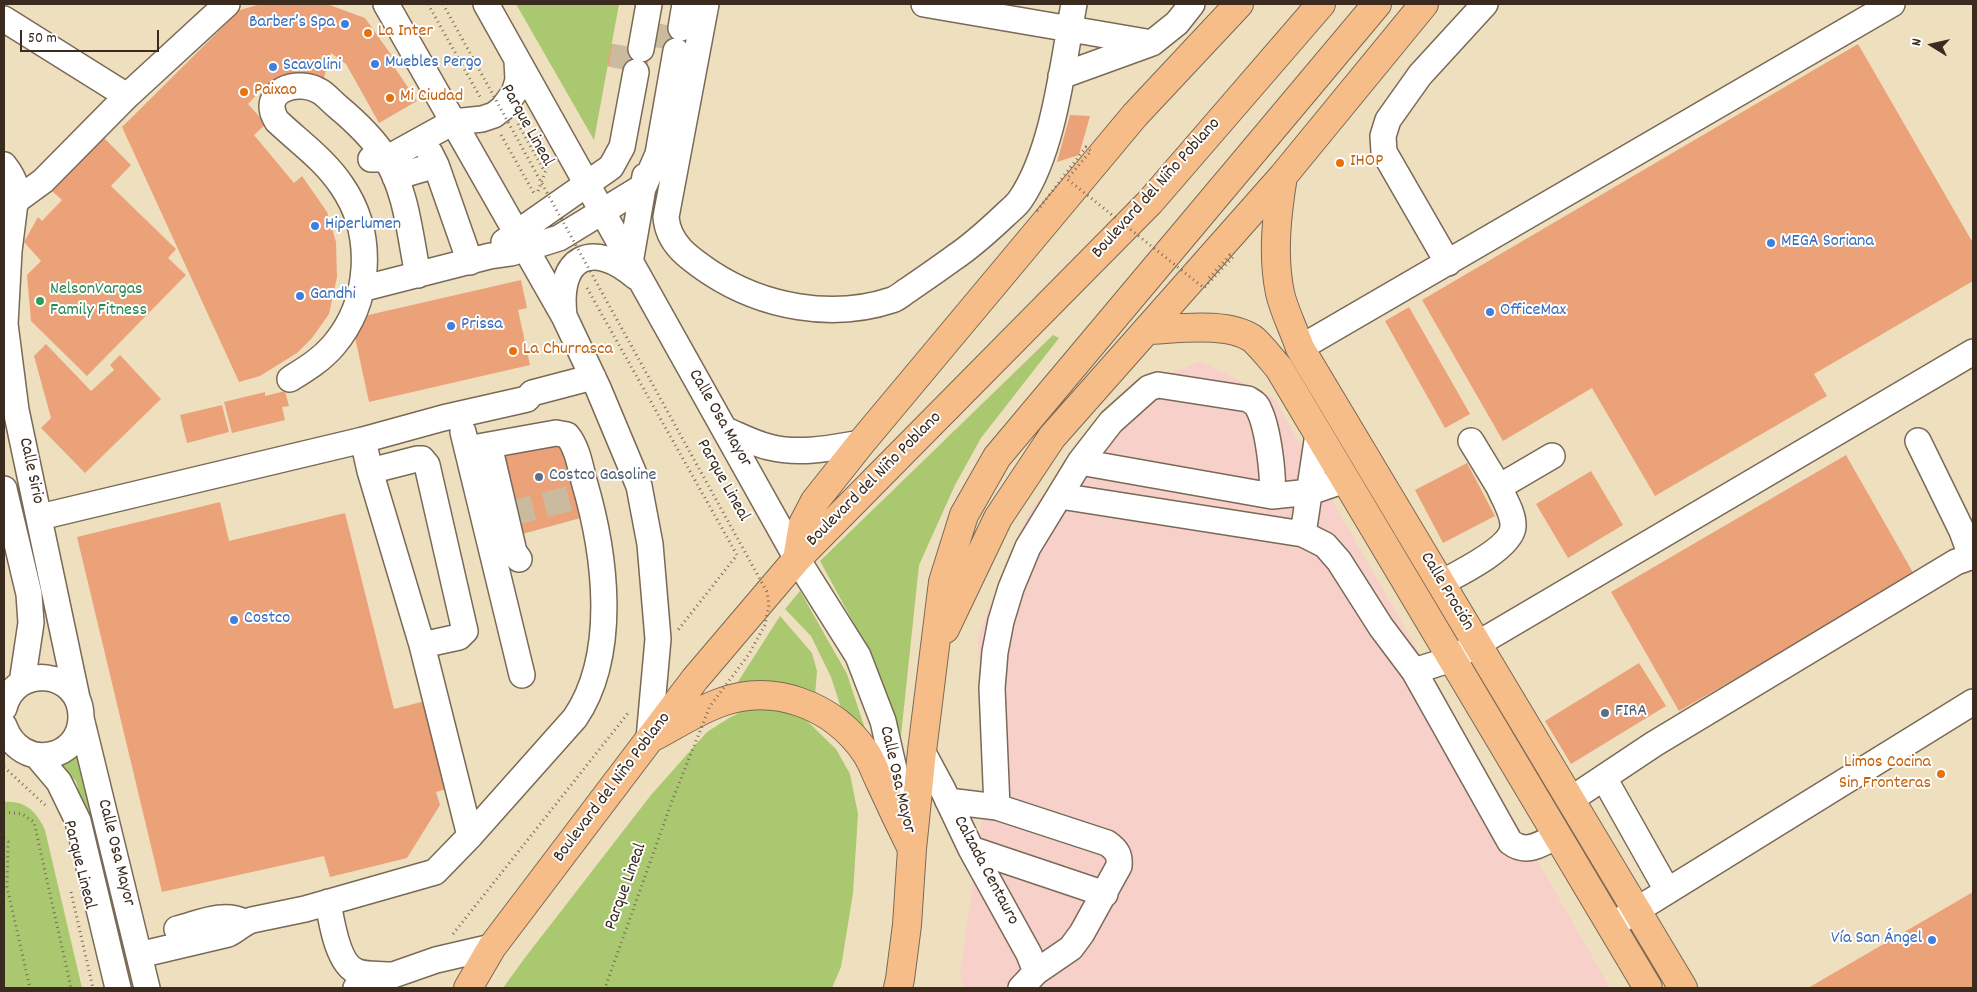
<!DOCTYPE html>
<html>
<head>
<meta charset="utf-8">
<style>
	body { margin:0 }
	#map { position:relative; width:1977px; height:992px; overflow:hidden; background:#eedfbf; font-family:Dekko,sans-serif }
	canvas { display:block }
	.frame { position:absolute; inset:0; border:5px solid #3b2a1e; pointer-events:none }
	.north { position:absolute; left:1907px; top:20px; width:50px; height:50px; -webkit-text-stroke:4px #fff; paint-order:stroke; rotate:280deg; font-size:14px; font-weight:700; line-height:20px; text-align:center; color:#3b2a1e }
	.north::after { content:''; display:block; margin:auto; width:18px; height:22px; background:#3b2a1e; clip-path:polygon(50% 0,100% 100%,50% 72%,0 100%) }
	.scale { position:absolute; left:20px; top:30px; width:139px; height:22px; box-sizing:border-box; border:2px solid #3b2a1e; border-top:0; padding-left:6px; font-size:15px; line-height:18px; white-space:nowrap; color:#3b2a1e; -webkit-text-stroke:4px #fff; paint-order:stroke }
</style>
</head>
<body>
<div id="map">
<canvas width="1977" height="992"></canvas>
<div class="frame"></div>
<div class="north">N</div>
<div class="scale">50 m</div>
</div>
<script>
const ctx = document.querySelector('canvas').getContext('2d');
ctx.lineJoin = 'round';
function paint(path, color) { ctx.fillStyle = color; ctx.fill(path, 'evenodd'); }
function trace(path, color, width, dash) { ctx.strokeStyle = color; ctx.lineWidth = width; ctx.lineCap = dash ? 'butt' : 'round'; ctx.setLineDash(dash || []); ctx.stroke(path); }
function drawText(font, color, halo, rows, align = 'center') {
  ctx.font = font + ' Dekko,sans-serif'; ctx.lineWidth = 4; ctx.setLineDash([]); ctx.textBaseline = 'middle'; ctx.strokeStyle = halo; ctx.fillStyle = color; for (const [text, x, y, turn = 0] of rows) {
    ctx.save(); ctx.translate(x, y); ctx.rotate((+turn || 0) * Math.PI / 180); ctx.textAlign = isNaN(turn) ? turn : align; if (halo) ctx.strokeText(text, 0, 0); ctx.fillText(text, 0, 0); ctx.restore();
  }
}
const built = new Path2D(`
	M1200,361l74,37 336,590h-646l-4,-15 25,-175 -7,-162 51,-124 100,-121z`);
const green = new Path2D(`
	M516,4h103l-25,136z
	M1053,335l6,3 -78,100 -26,47 -36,80 -19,180 -15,-53 -27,-61 -38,-70z
	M800,591l47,83 22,67 -26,-27 -12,-37 -20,-41 -26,-27z
	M780,616l32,37 5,18 -2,25 -81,-8z
	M751,707l23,1 32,12 30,29 14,25 8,40 -5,79 -12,74 -9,21h-329l21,-29 127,-164 56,-63 22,-14z
	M80,742l59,246h-12l-51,-207 -20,-18z
	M4,802c21,-2 33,10 41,28l37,158h-78z`);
const building = new Path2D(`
	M261,4h66l38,14 32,45 -4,2 24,36 -38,22 -33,-59 -15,-11 -8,28 -29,-4 -33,13 -13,14 18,20 -12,11 40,48 8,-7 25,36 9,30 1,35 -8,37 -17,24 -15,15 -37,23 -21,6 -117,-255 118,-117z
	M651,22l39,8 -4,22 -39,-7z
	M611,44l39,7 -4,22 -39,-7z
	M1858,44l115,199v38l-159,93 13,22 -172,100 -63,-108 -89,53 -81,-141z
	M1070,115l20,1 -11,39 -22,7z
	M104,138l27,27 -20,21 65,63 -8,9 18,17 -99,101 -56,-55 -4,-46 14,-14 -17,-19 14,-25 4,4 20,-21 -10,-9z
	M521,280l6,28 -9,2 12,55 -161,37 -18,-83z
	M1409,307l61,107 -25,14 -60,-107z
	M46,344l45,47 23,-21 -4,-5 10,-10 41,44 -76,74 -44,-45 10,-10 -17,-62z
	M285,391l4,15 -7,1 3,13 -53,13 -8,-31 41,-10v4z
	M222,405l7,27 -42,11 -7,-28z
	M568,439l20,77 -73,20 -21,-77z
	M1846,455l69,121 -236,135 -68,-119z
	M1467,463l28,53 -52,27 -28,-53z
	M1591,471l32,54 -55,33 -32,-54z
	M220,502l9,39 116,-28 49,196 35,-9 21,88 -14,4 4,13 -33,53 -77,19 -6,-21 -162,36 -85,-355z
	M1639,663l27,43 -95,58 -26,-43z
	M1973,892v96h-165z`);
const minorTunnel = new Path2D(`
	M660,48l4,-23
	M621,69l4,-23
	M509,514l74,-19`);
const path = new Path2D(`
	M428,4l52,93
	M518,124l27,48
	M501,135l34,60
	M538,191l11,-29
	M587,288l150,267 -59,75
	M4,767l41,38
	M4,812l18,2 12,8 37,166
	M4,838l4,4 -1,45 23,101
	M71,892l22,96
	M453,934l176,-222`);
const minor = new Path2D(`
	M386,4l178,312 34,72 41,98 11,58 8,95 -9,100
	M486,4l311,555 61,97 25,65 23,101
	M706,4l-40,213c2,27 23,41 45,56 52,34 121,47 181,27 6,-2 11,-7 16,-10 16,-11 32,-22 47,-33 18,-12 33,-26 49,-41 5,-5 12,-10 16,-16 34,-49 43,-137 54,-196
	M924,4l228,39
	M4,19l123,77
	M681,28l4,-24
	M641,49l8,-45
	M1061,76l91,-33 25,-20 15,-19
	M430,153l6,12 34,97
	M371,159h15l67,-37 29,-3 12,-4 9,-7 11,-15 4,-13 -1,-19
	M4,165c12,15 16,28 9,47
	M395,177l41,-12
	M17,200l26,-19 84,-85 100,-92
	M14,211l-5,40 -4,73 11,86 61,288
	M504,242l107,-75 11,-20 14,-75
	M630,263l15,-87
	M1448,263l-64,-111 -1,-16 5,-16 32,-45 65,-71
	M361,289l129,-33 21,-3 48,-15 85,-52 14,-32 18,-103
	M564,315c-7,-58 28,-76 72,-38
	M1300,348l592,-344
	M290,379c16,-10 31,-19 43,-33 38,-44 42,-112 9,-160 -17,-26 -43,-44 -65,-65 -19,-30 21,-44 44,-29 6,4 11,10 17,15 18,15 34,30 47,50 22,34 25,80 33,118
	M726,430c14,6 29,14 43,17 31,8 62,1 92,-4
	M463,432l59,243
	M363,440l7,31 52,174 48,191
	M1471,441l28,46
	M1918,441l44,90 9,25
	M489,445l25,107 5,7
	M1080,462l192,34 38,-4 35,-12
	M370,471l47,-12h5l5,6 38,166 -6,6 -37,8
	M4,489l25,105 2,29 -9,60
	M1060,496l243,38 22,11 14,16 42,66 33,44 96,171c17,13 30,2 47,-6
	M40,517l323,-77 80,-22 84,-19 5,-6 61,-16
	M1303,534l15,-100
	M1441,583c17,-9 70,-35 72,-56 1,-13 -9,-28 -14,-40l53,-31
	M1414,671l38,-12 521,-307
	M4,708c11,-45 76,-38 77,8 1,44 -60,57 -77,10
	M81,718l66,270
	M922,751l21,39 28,59 58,105 7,18
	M37,756l22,26 19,39 40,167
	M1604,778l63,112
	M1570,800l84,-56 302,-182 17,-6
	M948,801l49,6 110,36c10,7 13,12 12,23l-37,67 -11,15 -35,24 -15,16
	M997,807l-5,-119 3,-36 6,-31 10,-33 17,-41 52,-85 31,-40 38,-34 9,-3 90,14c5,3 9,5 11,11 9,18 15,66 13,86
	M971,849l134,45
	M328,902c3,18 10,64 30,70 9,3 21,2 31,3
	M1611,926l362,-224
	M177,929c21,-5 46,-18 67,-7
	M139,955l89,-21c9,-4 14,-11 24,-14l53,-11 130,-37 35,-36 105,-118c44,-65 30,-166 9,-237 -4,-16 -7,-34 -17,-46l-11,-2 -89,16
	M356,988l80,-28 56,-13`);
const major = new Path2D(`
	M1283,176c-6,37 -11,79 -3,117 4,18 14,37 20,55l383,640
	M1147,330c29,-1 81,-9 106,9 9,8 18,20 26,29l369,620
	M797,559l6,-35 12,-23 46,-58 274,-328 104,-111
	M945,629l53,-111 54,-81 231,-261 141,-172
	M655,736c21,-11 42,-25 64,-33 55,-21 115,3 147,50 6,9 10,21 15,31 10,22 20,43 31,65
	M468,988l24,-41 203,-268 102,-120 353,-357 171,-198
	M898,988l2,-9 7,-54 5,-76 10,-98 21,-169 21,-67 33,-58 380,-453`);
const pathBridge = new Path2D(`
	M443,4l324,588 2,13 -4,20 -16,29 -39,52 -38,95 -67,187
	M1037,211l49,-64 5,4 -24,28 137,109 29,-31 -3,-2 -22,24`);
const markers = [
	[345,24,5,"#3f7fe0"],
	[368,33,5,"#e8710a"],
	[375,64,5,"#3f7fe0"],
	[273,67,5,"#3f7fe0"],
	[244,92,5,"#e8710a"],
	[390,98,5,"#e8710a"],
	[1340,163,5,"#e8710a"],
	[315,226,5,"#3f7fe0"],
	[1771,243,5,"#3f7fe0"],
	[300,296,5,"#3f7fe0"],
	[40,301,5,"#2e9e5b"],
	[1490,312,5,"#3f7fe0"],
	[451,326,5,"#3f7fe0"],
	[513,351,5,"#e8710a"],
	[539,477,5,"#5c6f8a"],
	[234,620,5,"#3f7fe0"],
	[1605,713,5,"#5c6f8a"],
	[1941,774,5,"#e8710a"],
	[1932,940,5,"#3f7fe0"]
];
const shopNames = [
	["Barber’s Spa",335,24,"right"],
	["Muebles Pergo",385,64],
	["Scavolini",283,67],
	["Hiperlumen",325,226],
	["MEGA Soriana",1781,243],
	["Gandhi",310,296],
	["OfficeMax",1500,312],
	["Prissa",461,326],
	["Costco",244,620],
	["Vía San Ángel",1922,940,"right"]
];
const foodNames = [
	["La Inter",378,33],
	["Paixao",254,92],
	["Mi Ciudad",400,98],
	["IHOP",1350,163],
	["La Churrasca",523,351],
	["Limos Cocina",1931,764,"right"],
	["Sin Fronteras",1931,785,"right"]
];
const streetNames = [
	["Parque Lineal",526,126,61],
	["Boulevard del Niño Poblano",1157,189,-48],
	["Calle Osa Mayor",719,419,60],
	["Calle Sirio",30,471,78],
	["Boulevard del Niño Poblano",875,480,-45],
	["Parque Lineal",722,481,61],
	["Calle Proción",1446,592,59],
	["Calle Osa Mayor",896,780,77],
	["Boulevard del Niño Poblano",613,788,-53],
	["Calle Osa Mayor",115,853,76],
	["Parque Lineal",78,865,76],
	["Calzada Centauro",985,871,62],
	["Parque Lineal",627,887,-70]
];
const leisureNames = [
	["NelsonVargas",50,291],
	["Family Fitness",50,312]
];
const serviceNames = [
	["Costco Gasoline",549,477],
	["FIRA",1615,713]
];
paint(built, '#f7d0ca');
paint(green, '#a9c870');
paint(building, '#eca279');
trace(minorTunnel, '#cabb9f', 25, [25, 12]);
trace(minor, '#7a6956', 28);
trace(major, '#7a6956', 30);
trace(path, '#7a6956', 3, [1, 4]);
trace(minor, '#fff', 25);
trace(major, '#f7bd88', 28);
trace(pathBridge, '#7a6956', 3, [1, 4]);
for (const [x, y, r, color] of markers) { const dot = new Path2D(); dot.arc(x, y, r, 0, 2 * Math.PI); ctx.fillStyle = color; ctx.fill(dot); trace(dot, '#fff', 2); }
drawText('18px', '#366cbe', '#fff', shopNames, 'left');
drawText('18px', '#c56008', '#fff', foodNames, 'left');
drawText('18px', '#3b2a1e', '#fff', streetNames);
drawText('18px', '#27864d', '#fff', leisureNames, 'left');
drawText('18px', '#4e5e75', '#fff', serviceNames, 'left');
</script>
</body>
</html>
